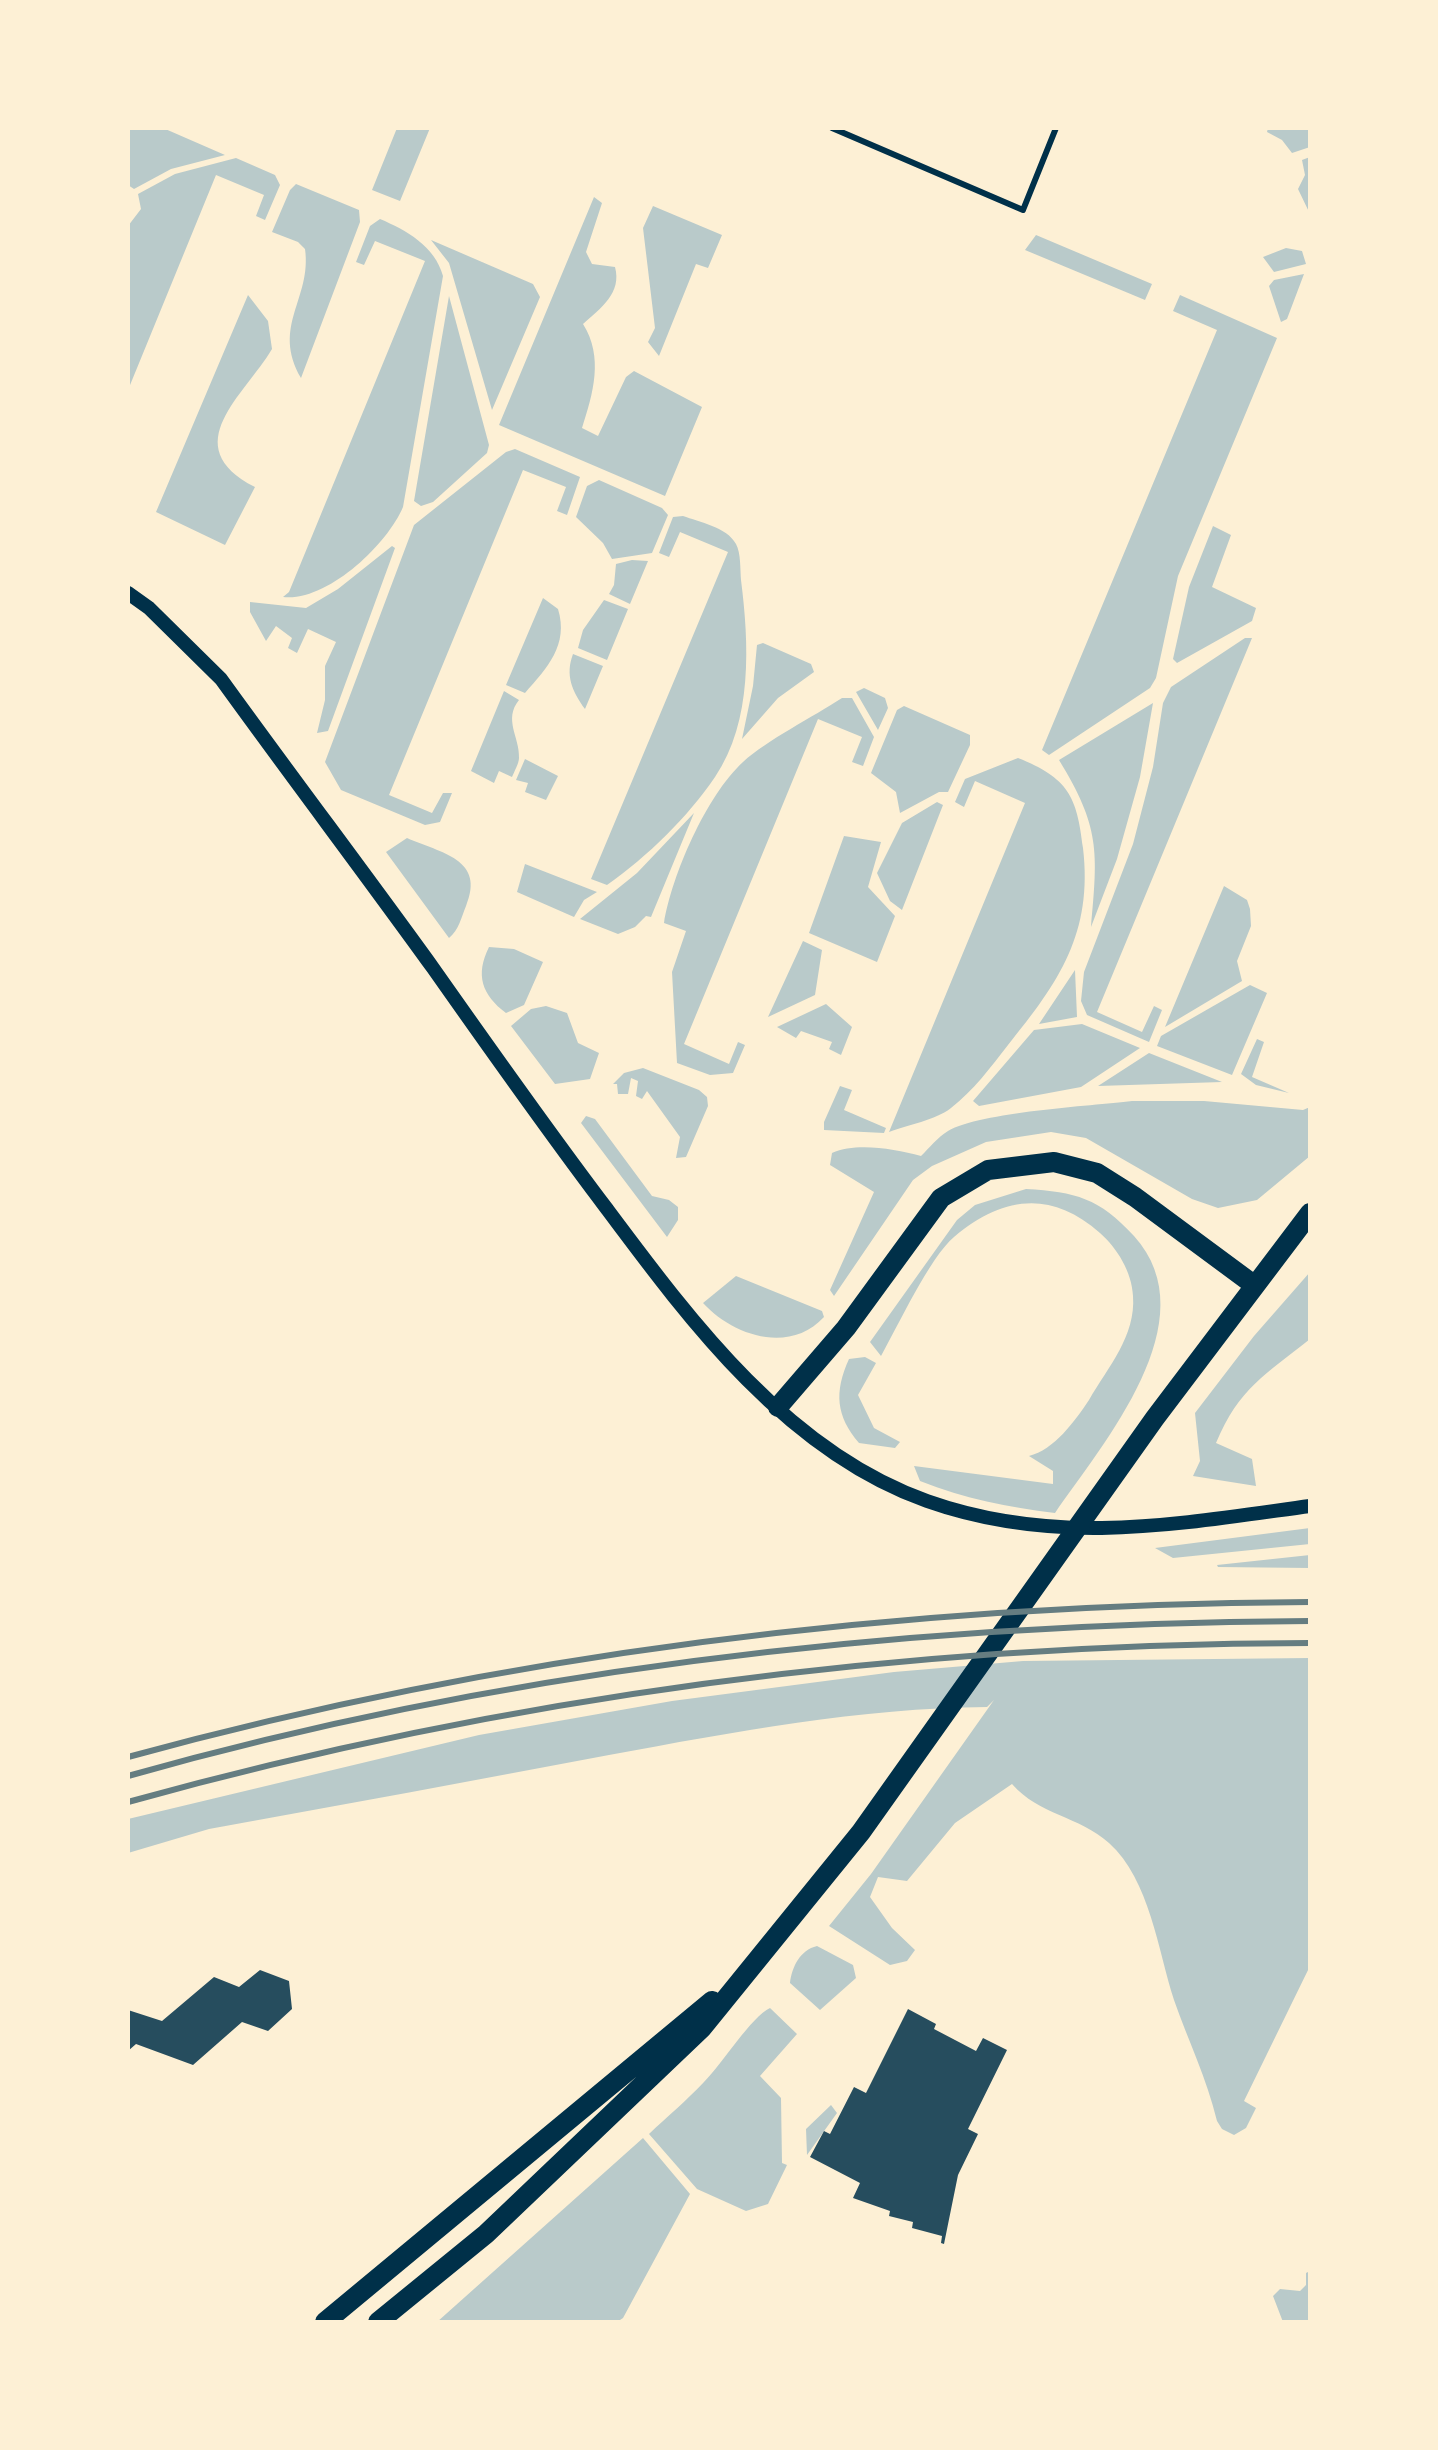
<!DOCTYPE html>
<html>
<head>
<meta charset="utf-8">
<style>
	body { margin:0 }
	#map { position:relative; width:1438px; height:2450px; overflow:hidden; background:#fdf0d5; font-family:Karla,sans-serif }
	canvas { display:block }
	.frame { position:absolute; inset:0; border:130px solid #fdf0d5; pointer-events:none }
</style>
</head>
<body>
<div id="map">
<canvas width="1438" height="2450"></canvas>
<div class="frame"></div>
</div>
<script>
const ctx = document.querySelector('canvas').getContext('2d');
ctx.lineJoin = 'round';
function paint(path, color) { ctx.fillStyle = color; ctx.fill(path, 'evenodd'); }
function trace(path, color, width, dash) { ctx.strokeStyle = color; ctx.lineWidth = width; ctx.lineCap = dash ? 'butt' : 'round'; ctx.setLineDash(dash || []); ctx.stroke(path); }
const green = new Path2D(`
	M128,128h35l62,27 -54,14 -37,20 -6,-4z
	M397,128h33l-30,73 -28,-11z
	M1268,128h42v19l-18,6 -10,-13 -15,-8z
	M1310,157v57l-12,-25 7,-14 -3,-15z
	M236,158l39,17 5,10 -15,35 -9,-4 8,-21 -48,-20 -88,215v-164l13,-17 -3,-15 37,-20z
	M296,184l63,26 1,12 -59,156c-30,-52 11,-79 4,-129l-7,-7 -26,-10 18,-42z
	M594,197l8,6 -16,49 6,12 23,3c7,26 -14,41 -32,57 21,33 10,70 -1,104l16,8 28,-59 8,-6 68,36 -37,89 -166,-71z
	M653,206l69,29 -14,33 -12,-4 -37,92 -11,-14 7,-14 -12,-100z
	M380,219c26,11 55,27 63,57l-40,231c-16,38 -76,95 -120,90l6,-5 136,-331 -50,-20 -11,24 -8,-3 14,-36z
	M1036,235l116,49 -7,16 -120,-50z
	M431,240l102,44 7,13 -48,113 -43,-147z
	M1286,248l16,3 4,13 -32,8 -11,-15z
	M1304,274l-17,45 -6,3 -12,-36 5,-6z
	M248,295l20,26 4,28c-27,46 -97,97 -17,138l-30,58 -69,-33z
	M1180,295l97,43 -99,238 -22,102 -6,10 -101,67 -7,-5 175,-420 -44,-19z
	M449,296l40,149 -2,8 -54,49 -12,4 -7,-5z
	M515,449l65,28 -13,38 -10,-4 9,-24 -43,-17 -134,325 43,18 11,-20h9l-12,29 -15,3 -84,-35 -16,-28 89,-237 92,-73z
	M599,480l63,28 6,7 -16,38 -40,6 -9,-16 -27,-26 11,-31z
	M683,516c16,6 44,11 53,28 5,9 4,25 5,36 8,63 12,141 -26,197 -28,41 -67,79 -108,108l-16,-6 137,-327 -48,-20 -11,25 -10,-4 14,-36z
	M1213,526l18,9 -19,52 44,21 -4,13 -75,42 -4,-4 16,-72z
	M392,546l3,2 -67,183 -11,2 8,-33v-34l11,-24 -28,-13 -11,24 -9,-5 4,-10 -16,-12 -10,15 -16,-29v-10l56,6 32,-19z
	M632,560l16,1 -18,43 -21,-10 5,-9 2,-21z
	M543,598l15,11c11,36 -11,59 -33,84l-19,-8z
	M604,600l24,9 -21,51 -29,-12 5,-18z
	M1245,638h7l-155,374 45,20 12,-26 8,4 -13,32 -62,-27 -6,-14 3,-29 49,-128 20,-77 10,-64 8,-16z
	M763,643l48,21 3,8 -36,26 -36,41 11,-53 4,-41z
	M573,654l30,12 -18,43c-13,-18 -20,-34 -12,-55z
	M864,688l21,10 3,10 -10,22 -22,-38z
	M504,691l15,9c-16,20 1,37 0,58 0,5 -5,14 -7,19l-13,-6 -5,12 -23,-12z
	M842,698h10l22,39 -11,29 -11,-4 10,-25 -44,-18 -134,325 45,20 9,-22 7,3 -12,28 -23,2 -33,-12 -5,-91 14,-41 -22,-8c8,-48 42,-127 79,-161 24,-22 70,-45 99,-64z
	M1153,703l-13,74 -23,82 -26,68c7,-76 9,-100 -32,-167z
	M904,706l66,29v10l-22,47h-9l-39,21 -4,-21 -25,-19 26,-63z
	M1018,758c50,20 59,38 65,90 10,85 -24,134 -75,197 -17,22 -35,46 -57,63 -15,12 -44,17 -62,24l136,-329 -50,-22 -11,26 -9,-5 10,-23z
	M525,759l33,17 -12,24 -21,-8 3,-9 -12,-3z
	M937,802l6,3 -41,105 -12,-9 -13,-28 25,-50z
	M694,813l-43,104 -5,-1 -11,11 -17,7 -38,-15 57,-46z
	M844,836l37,6 -13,45 27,29 -18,46 -68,-29z
	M407,838c34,15 79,21 59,68 -5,12 -7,24 -17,32l-63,-86z
	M525,864l72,28 -13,8 -10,17 -57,-25z
	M1224,886l23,14 3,9 1,17 -14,35 5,20 -77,46z
	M803,941l19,9 -7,45 -47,22z
	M489,947l25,2 29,13 -19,43 -18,8c-24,-18 -31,-38 -17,-66z
	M1075,970l2,47 -38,7z
	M1250,985l17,8 -35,82 -75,-29 4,-10z
	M826,1004l26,23 -11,28 -12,-6 3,-7 -31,-11 -5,7 -19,-11z
	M546,1006l21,7 11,30 21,10 -9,26 -35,5 -44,-58 20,-17z
	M1082,1024l58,24 -59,39 -102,19 -6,-5 61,-71z
	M1257,1039l7,3 -12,35 37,16 -33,-8 -15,-11z
	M1149,1053l73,29 -124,4z
	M643,1068l56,22 8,7 1,9 -22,51 -10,1 4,-21 -33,-46 -5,8 -6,-3 2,-15 -7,-3 -3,16h-10l-1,-10h-4l11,-11z
	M840,1086l12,4 -8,20 42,18 -2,5 -60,-3v-8z
	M1132,1101h72l99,9 7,-3v49l-53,44 -39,8 -26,-9 -106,-61 -35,-6 -65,10 -54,24 -19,14 -79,116 -4,-6 44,-98 -44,-27 2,-12c25,-11 62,-4 89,3 8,-8 17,-19 27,-25 33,-19 142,-25 184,-30z
	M586,1116l9,3 57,77 17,4 9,7v13l-11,17 -86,-114z
	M1026,1189c50,3 73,9 108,47 76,84 -31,207 -79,277 -47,-6 -90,-14 -135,-32l-6,-15 139,18v-13l-24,-15c25,-6 46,-35 60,-56 19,-33 47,-64 44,-104 -1,-24 -16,-48 -33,-63 -50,-44 -98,-36 -146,4 -24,20 -56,89 -73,119l-11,-14 87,-122 18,-15z
	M1310,1272v67c-45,36 -71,49 -94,104l36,16 4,27 -63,-10 7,-15 -5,-48 59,-77z
	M736,1276l86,35 2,6c-35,38 -92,18 -121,-14z
	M865,1357l11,6 -18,32 16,33 26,14 -5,6 -36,-5c-23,-27 -25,-51 -10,-84z
	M1310,1528v16l-137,14 -18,-10z
	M1310,1555v13l-92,-1 -1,-2z
	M1310,1658v308l-66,135 12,7 -10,20 -12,7 -12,-6 -5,-8c-10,-42 -29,-81 -43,-121 -16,-49 -24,-120 -65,-157 -30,-27 -70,-28 -97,-59l-57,39 -48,58 -29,-4 -8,20 22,31 23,22 -8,11 -17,4 -61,-39 42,-52 123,-174 -7,7c-127,1 -253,25 -378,48 -133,25 -267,50 -400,74l-81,24v-34l351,-84 193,-34 222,-29 129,-11z
	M817,1946l36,19 3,13 -36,32 -30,-27c2,-16 10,-33 27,-37z
	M770,2008l27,26 -37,42 21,22 1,65 5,2 -19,39 -22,7 -49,-22 -48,-55c18,-17 38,-34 55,-52 18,-18 48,-66 66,-74z
	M831,2105l6,8 -30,42 -1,-26z
	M643,2138l47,56 -67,124 -6,4h-180z
	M1310,2271v51h-27l-10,-26 7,-7 20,2 6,-6v-12z`);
const building = new Path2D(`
	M260,1970l29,11 3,28 -24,22 -26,-9 -49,43 -57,-21 -8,7v-41l34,11 52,-44 25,10z
	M908,2009l28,15 -2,5 42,22 7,-13 24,12 -39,79 10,5 -20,41 -14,69 -3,-1 1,-7 -30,-8 1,-6 -24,-6 1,-5 -37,-13 7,-15 -50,-26 14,-26 6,3 24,-47 12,6z`);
const service = new Path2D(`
	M832,128l191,82 33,-82`);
const tertiary = new Path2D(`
	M128,593l21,15 72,71c70,97 142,192 212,289 57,81 114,162 174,241 85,114 181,243 320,292 130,46 251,23 383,5`);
const primary = new Path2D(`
	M778,1407l68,-79 95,-130 47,-28 66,-8 43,11 38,24 119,88
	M325,2322l387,-321
	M378,2322l108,-88 216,-206 159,-196 294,-414 155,-205`);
const rail = new Path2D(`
	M128,1757c386,-106 782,-153 1182,-155
	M128,1776c384,-109 783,-153 1182,-155
	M128,1802c384,-107 783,-158 1182,-159`);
paint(green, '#b9caca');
paint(building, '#264d5e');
trace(service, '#003049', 6);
trace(tertiary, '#003049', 14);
trace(primary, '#003049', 20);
trace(rail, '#657d81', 6);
</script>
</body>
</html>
